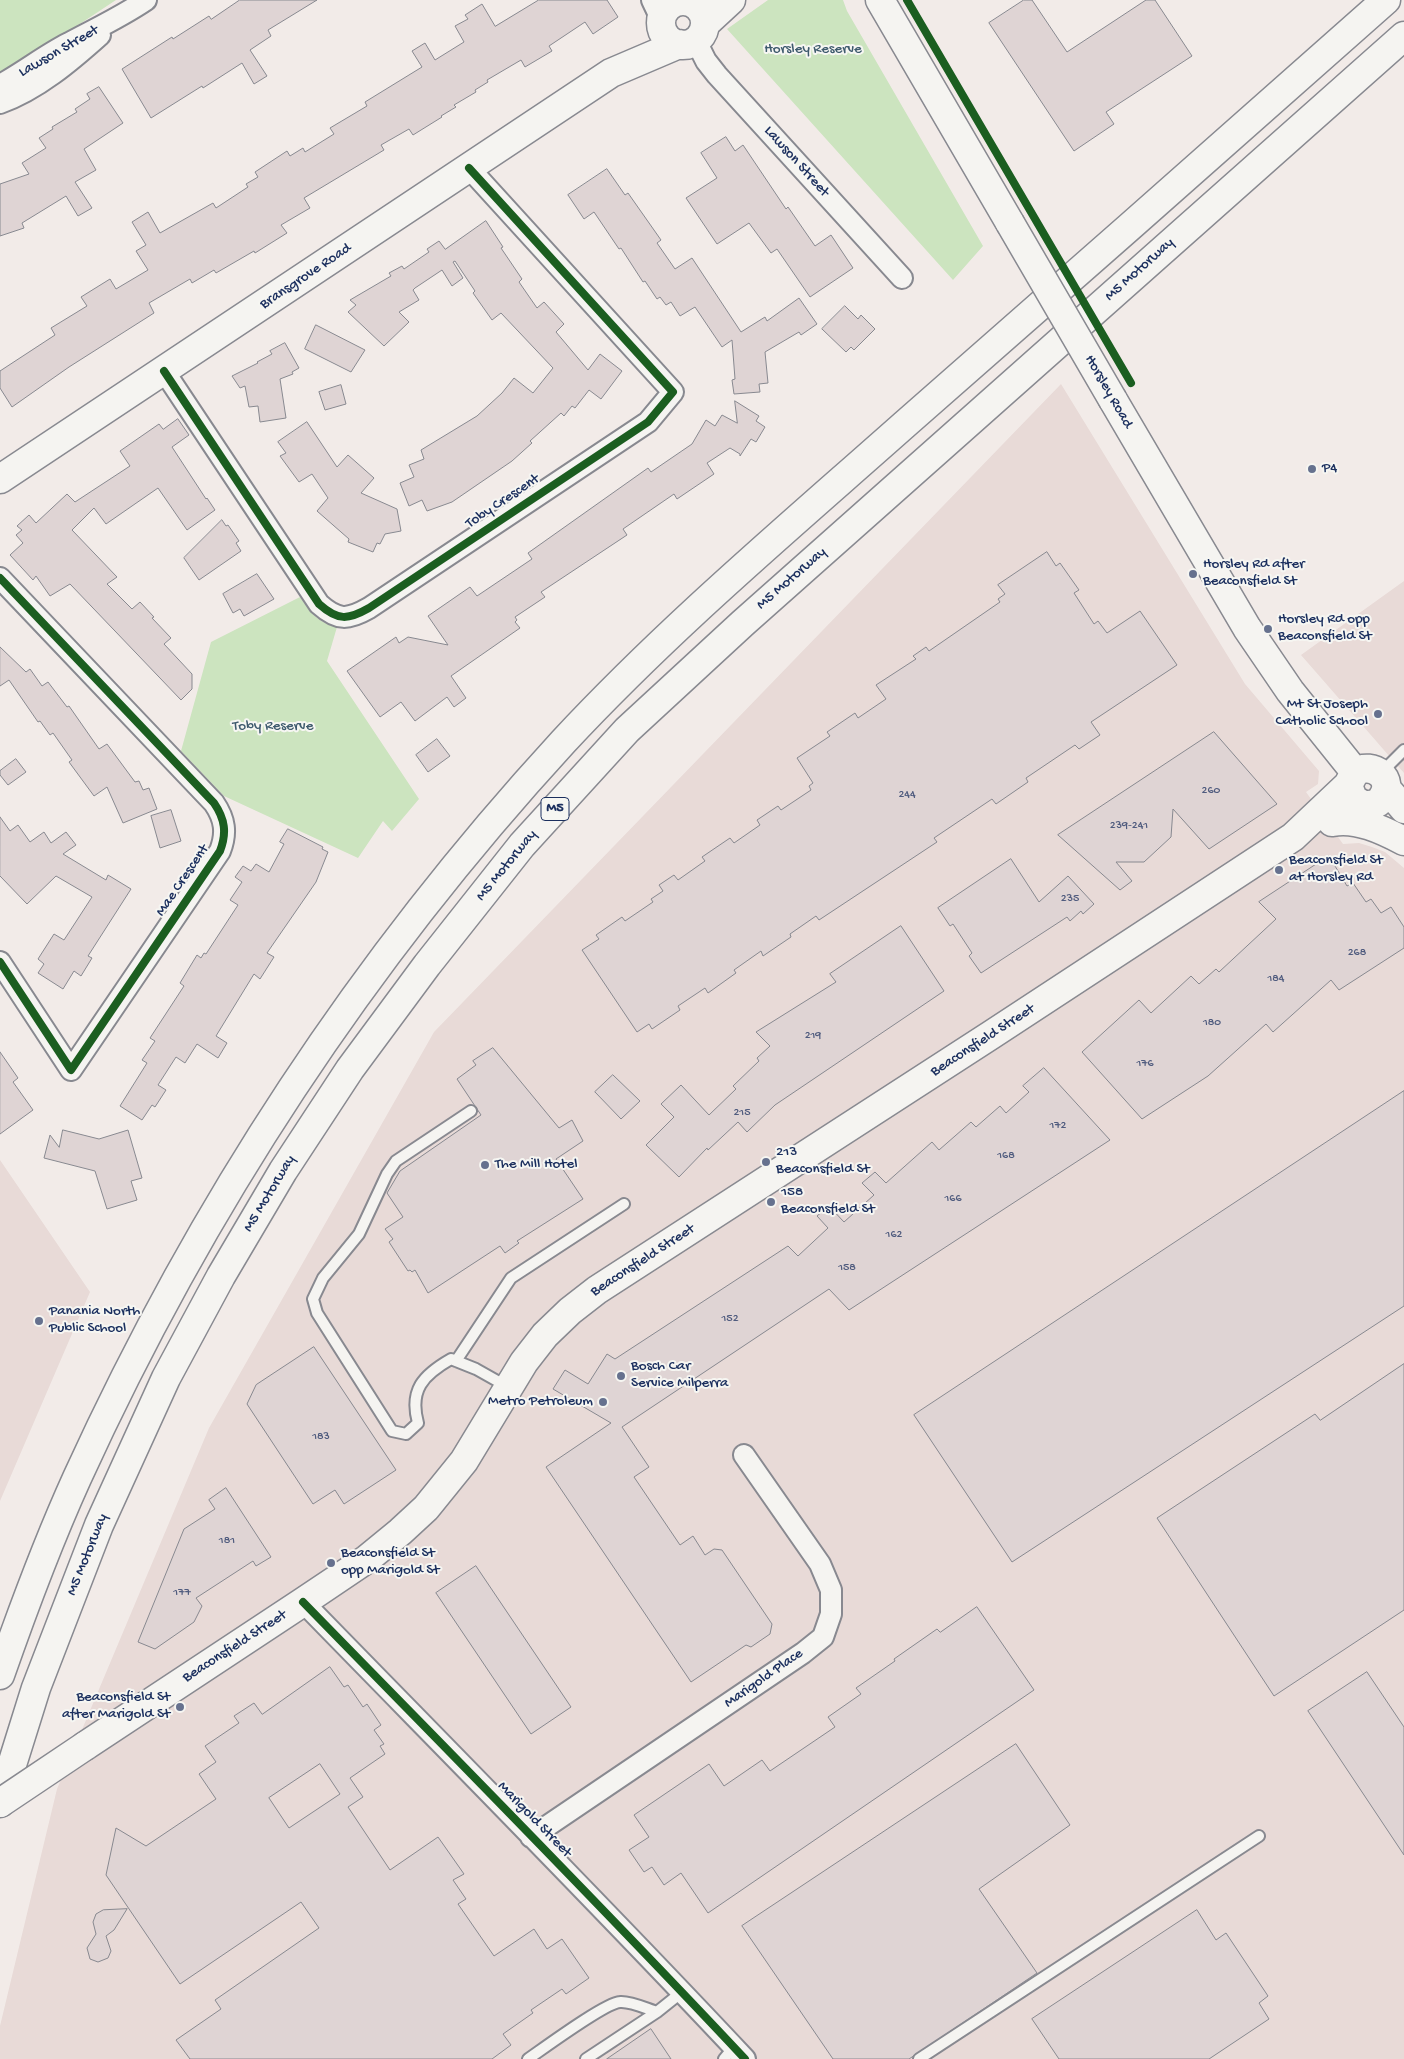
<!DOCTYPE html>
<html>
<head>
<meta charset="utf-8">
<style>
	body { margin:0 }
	canvas { display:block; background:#f2ebe8 }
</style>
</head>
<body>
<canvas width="1404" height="2059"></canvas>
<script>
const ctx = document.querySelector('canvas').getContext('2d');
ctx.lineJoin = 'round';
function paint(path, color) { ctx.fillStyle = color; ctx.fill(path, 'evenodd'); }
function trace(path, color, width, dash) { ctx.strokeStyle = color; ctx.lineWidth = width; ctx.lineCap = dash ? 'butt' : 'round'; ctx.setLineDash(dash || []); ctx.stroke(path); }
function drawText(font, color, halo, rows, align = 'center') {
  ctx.font = font + ' "Gochi Hand",sans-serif'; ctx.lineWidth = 4; ctx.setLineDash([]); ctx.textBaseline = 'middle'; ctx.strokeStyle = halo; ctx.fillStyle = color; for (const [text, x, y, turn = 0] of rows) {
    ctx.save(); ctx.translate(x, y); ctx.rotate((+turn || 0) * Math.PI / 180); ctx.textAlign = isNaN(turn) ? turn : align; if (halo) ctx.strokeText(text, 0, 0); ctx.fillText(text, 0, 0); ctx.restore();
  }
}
const built = new Path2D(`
	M1061,384l184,300 74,87 -1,13 -12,8 37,52 16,-1 13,4 13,5 19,16v1191h-1404v-33l57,-237 152,-361 225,-396z
	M1404,581v192l-103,-118z
	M0,1160l90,132 -90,209z`);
const green = new Path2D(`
	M0,0h116l-98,65 -18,9z
	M768,0h75l4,11 136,235 -30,34 -226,-251z
	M300,597c10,15 18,26 37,30l-10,34 92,138 -27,32 -9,-10 -25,37 -134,-62 -43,-45 30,-109z`);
const building = new Path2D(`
	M240,0h77l-49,30 3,6 -21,14 17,26 -13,8 -12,-21 -39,25 -1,-2 -51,32 -29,-49 50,-32 1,2 36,-23 2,3z
	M539,0h68l11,17 -25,17 -8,-12 -36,24 3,5 -27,16 -4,-7 -34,20 1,2 -13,8 1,2 -22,13 2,2 -15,9 1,1 -29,18 -4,-6 -28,16 3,5 -80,48 6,10 -29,17 6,8 -32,20 -1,-2 -38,22 -2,-3 -22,13 -2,-4 -41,24 5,10 -85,54 -57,40 -12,-19v-17l55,-36 -4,-7 36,-22 -6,-9 29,-18 6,10 32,-19 -12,-19 10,-6 -14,-23 16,-10 12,21 53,-30 3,5 32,-21 -2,-3 12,-7 -3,-5 32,-21 3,5 13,-8 2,4 29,-18 -4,-6 37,-22 -2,-4 57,-35 -10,-16 13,-8 10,17 29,-18 -9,-16 13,-7 -3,-4 17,-11 13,22z
	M1024,0h8l35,52 79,-52h9l37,56 -86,56 8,12 -40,27 -85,-128z
	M99,87l24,36 -39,26 12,21 -21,12 17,26 -14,8 -12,-20 -44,27 2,5 -24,8v-52l29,-10 -7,-11 24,-15 -7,-10 14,-9 -1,-2 25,-15 -2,-3 15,-10 -3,-5z
	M726,137l9,14 8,-6 43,64 2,-2 27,39 16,-11 22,33 -43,29 -33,-48 -6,4 -22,-30 -32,21 -31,-46 31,-20 -16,-25z
	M607,169l18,26 3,-2 33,47 -4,3 18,26 17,-11 49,74 24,-15 2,4 32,-23 18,26 -16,11 -2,-3 -34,20 3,31 -9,1 1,8 -26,2 -2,-14 3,-1 -3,-39 -10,7 -27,-40 -15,9 -9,-14 -5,3 -6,-8 -3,2 -12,-18 -2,1 -22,-34 -2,1 -25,-37 -10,7 -16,-24z
	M486,221l17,26 -2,1 21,31 -3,3 18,26 7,-6 20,22 -8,8 32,38 12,-16 22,17 -21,28 -12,-9 -14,18 -3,-2 -8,10 -3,-3 -31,28 2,2 -20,18 -60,41 -25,9 -5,-11 -13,6 -9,-23 14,-6 -5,-12 15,-6 -3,-9 56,-34 25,-23 12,-15 19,15 20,-25 -52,-55 -9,7 -19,-27 2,-2 -20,-30 -2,1 10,16 -11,8 -10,-16 -27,18 -2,2 6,10 -20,12 10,10 -25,24 -36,-34 8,-7 -6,-5 41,-24 -2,-3 13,-7 2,3 25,-17 -2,-3 12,-8 6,8z
	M845,306l13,13 3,-4 14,14 -21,21 -3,-3 -5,5 -24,-23z
	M316,325l49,25 -14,22 -46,-23z
	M285,343l14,25 -7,4 1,2 -13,5 6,39 -26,4 -2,-16 -9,1 -4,-21 -5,2 -8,-12 26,-13 -1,-1 15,-8 -2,-3z
	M341,385l5,19 -21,6 -6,-18z
	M735,401l24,15 -3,5 9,6 -9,15 -5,-3 -11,17v-2l-10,-6 -23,15 7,11 -37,25 -3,-5 -51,35 4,6 -86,57 4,5 -30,20 2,3 -2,2 5,6 -69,48 15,22 -12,9 -7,-10 -32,24 -14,-19 -21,15 -33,-46 49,-34 3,6 9,-6 40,8 -20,-29 42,-29 7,9 55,-37 -4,-6 120,-85 3,4 41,-28 14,-24 9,6 7,-11 15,8z
	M178,419l11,16 -17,12 34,52 1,-1 8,12 -28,20 -29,-42 -52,36 -12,-16 -22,22 45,47 -10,7 25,25 8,-7 14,15 -2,1 19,20 -7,6 28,30v15l-11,11 -111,-116 -20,12 -14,-20 -3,4 -23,-25 13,-12 -7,-8 6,-5 -5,-4 12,-11 7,8 31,-29 8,8 55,-36 -10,-15 39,-27 4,5z
	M307,422l30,45 11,-12 26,23 -13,15 36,16 4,22 -16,3 -5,10 -3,-1 -4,9 -25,-10 1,-3 -32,-28 11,-13 -16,-24 -13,8 -19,-26 6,-3 -8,-11z
	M222,520l4,6 2,-1 11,16 -3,2 5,8 -42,29 -15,-22z
	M1047,552l9,14 4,-3 19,27 -5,3 20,31 4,-3 9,12 33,-22 37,54 -86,57 9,13 -21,14 -4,-4 -49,33 2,4 -32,22 -4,-5 -58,39 3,4 -118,78 -3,-4 -26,18 1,3 -28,19 -2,-5 -27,19 2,3 -28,20 -3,-5 -27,18 2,4 -28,19 -3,-5 -12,8 -55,-82 17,-11 -3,-4 26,-18 3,4 28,-19 -2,-3 12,-8 -4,-6 15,-10 4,5 27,-19 -3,-4 28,-19 4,5 26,-18 -3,-5 21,-14 3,4 30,-20 -2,-4 4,-3 -16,-25 33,-22 -3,-4 28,-19 3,5 28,-19 -10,-14 40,-26 -3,-3 13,-9 3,4 71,-49 -2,-3 7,-5 -7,-9z
	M257,574l17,25 -30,17 -4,-7 -7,4 -10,-19z
	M0,647l26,25 4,-3 12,17 6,-4 19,25 2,-1 30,43 8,-5 28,38 4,-1 4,9 6,-2 8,21 -34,14 -16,-36 -13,9 -25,-34 3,-2 -19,-27 -3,2 -10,-14 -2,1 -29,-42 -9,6z
	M1214,732l63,72 -68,45 -36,-40 -2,28 -27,25h-28l16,19 -12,9 -62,-55z
	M437,739l13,17 -22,16 -12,-17z
	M16,759l10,13 -18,13 -8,-10v-4z
	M171,810l10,31 -21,7 -9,-32z
	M0,817l10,14 8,-6 12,17 14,-10 7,11 15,-11 10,13 -13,9 43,26 2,-5 23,14 -43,67 4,2 -11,18 -7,-5 -11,18 -25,-16 6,-9 -6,-5 16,-25 10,6 28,-43 -36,-21 -29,28 -27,-28z
	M288,829l35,18 -1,2 6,3 -12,30 -49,71 7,4 -14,22 -6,-5 -38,62 11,7 -9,15 -21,-14 -12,19 -9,-6 -18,28 8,5 -11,17 -3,-2 -10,15 -22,-14 27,-43 -5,-3 13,-19 -5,-3 34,-52 -4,-3 17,-28 4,3 3,-5 2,1 32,-49 -8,-5 12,-18 -7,-5 8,-11 8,5 5,-7 13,8 15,-28 -4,-2z
	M1329,856l18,30 6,-3 13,19 5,-3 10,14 10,-6 13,20v21l-65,42 -8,-10 -58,52 -7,-8 -58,52 -66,43 -60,-67 57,-52 12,13 40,-37 8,8 17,-15 3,3 57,-53 -17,-17z
	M1011,859l28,43 29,-26 26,28 -11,10 -2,-3 -11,10 -3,-4 -86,56 -12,-17 3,-3 -19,-29 -3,2 -12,-18z
	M901,926l43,65 -169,114 -28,27 -9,-10 -30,28 -1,-2 -28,29 -33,-32 28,-28 -13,-13 20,-19 28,30 27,-26 -3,-3 26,-25 -2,-3 13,-12 -14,-14 80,-50 -6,-8z
	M493,1048l66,80 13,-8 11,21 -27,18 27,40 -66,42 2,2 -14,10 -5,-7 -72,47 -13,-23 -3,2 -2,-2 -2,1 -19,-29 4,-3 -8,-10 18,-12 -16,-24 13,-22 81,-56 -24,-36 19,-14 -3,-4z
	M0,1052l18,26 -5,4 20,28 -33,24z
	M1044,1068l66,72 -261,170 -20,-21 -207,138 27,40 -15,10 46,68 13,-9 12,19 9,-6 8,1 50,74 -2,10 -19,13 -5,-2 -55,37 -145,-215 65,-44 -58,-34 12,-19 23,14 19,-30 8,5 173,-113 10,10 30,-28 -11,-12 12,-10 15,16 30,-27 -12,-12 13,-11 11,11 46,-41 7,8 32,-28 5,5 24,-21 6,7 23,-21 -6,-6z
	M613,1075l27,26 -19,18 -26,-27z
	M1404,1091v215l-392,256 -98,-147z
	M63,1130l36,9 29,-9 14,48 -11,3 6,19 -30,9 -12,-38 -51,-13 6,-23 9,12z
	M314,1347l82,123 -52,34 -9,-14 -22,14 -66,-100 9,-19z
	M1404,1364v246l-130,86 -117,-178 158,-104 5,6z
	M226,1488l45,69 -15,9 -3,-5 -57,37 6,8 -8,16 -39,27 -17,-7 46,-113 31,-20 -6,-9z
	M476,1566l95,141 -40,27 -95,-141z
	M977,1607l57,83 -326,223 -27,-40 -17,12 -12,-18 -8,5 -15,-22 20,-13 -15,-22 75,-51 15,22 38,-26 8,11 65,-44 -7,-10 33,-23 -5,-6 39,-27 -1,-2 43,-30 3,3z
	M330,1667l14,20 4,-2 15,22 4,-3 14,21 -7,5 10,14 -4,2 5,8 -35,24 13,19 -15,10 42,63 48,-33 26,37 -11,6 13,19 -8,5 36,52 40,-27 13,20 15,-10 27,39 -23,16 -4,-5 -31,21 2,3 -30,21 8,11 -19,14h-302l-14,-19 45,-31 -6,-9 104,-72 -18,-26 -121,82 -74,-109 10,-47 30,18 70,-47 -17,-25 17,-12 -11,-16 34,-23 -5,-7 20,-13 8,11zM320,1764l20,30 -51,34 -20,-30z
	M1367,1672l37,55v128l-96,-144z
	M1016,1744l54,81 -91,64 58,84 -128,86h-76l-91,-133z
	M127,1909l-13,21 -8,6 5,15 -3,7 -10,4 -8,-3 -3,-11 9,-14 -3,-12 3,-8 7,-4z
	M1197,1910l19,30 10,-7 42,63 -9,7 10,16 -60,40h-150l-27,-40z
	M651,2029l20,30h-64z`);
const service = new Path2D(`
	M1382,772l22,-22
	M471,1111l-75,50 -9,13 -28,60 -36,44 -10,21 4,14 75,118 14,3 12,-11c-9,-33 5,-48 33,-64l25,10 32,18
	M456,1361l55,-83 113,-74
	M528,2059c16,-11 77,-56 92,-57 11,-1 27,7 37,10
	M586,2059l71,-47 25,-20
	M724,2059l10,-12
	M919,2059l340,-223`);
const minor = new Path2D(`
	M652,0l9,19
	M696,41l10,20 11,14 185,203
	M0,85c24,-13 45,-30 69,-42 26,-14 52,-26 77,-43
	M0,103c37,-13 71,-42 100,-68
	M164,371l155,233c19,17 29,16 50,4l279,-186 25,-30 -204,-224
	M0,578l214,225c11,16 13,30 6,48l-149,219 -71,-108
	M303,1602c148,152 297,302 442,457
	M531,1837l272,-184 20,-16 8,-23v-24l-11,-26 -76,-109`);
const secondary = new Path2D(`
	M880,0l130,223
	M661 23a22 22 0 1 1 44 0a22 22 0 1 1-44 0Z
	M705,24l26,-24
	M1113,400l134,228 43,63 65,81
	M0,479l611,-406 68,-29
	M1386,788l18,21
	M1338,821c8,-5 18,-13 27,-15 7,-2 13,-1 17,-8 14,-19 -9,-37 -27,-26l-7,13 5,14 12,7
	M1332,822c24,-5 51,8 72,19
	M85,1746l218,-144 64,-43 33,-27 26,-24 38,-47 60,-99 21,-27 25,-24 27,-21 394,-255 302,-198 55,-52`);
const motorway = new Path2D(`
	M0,1675c23,-66 48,-133 77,-197 124,-272 283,-515 486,-736 106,-114 225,-214 341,-317 161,-141 322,-283 482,-425
	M0,1803l36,-115 63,-163 67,-147 55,-102 62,-105 67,-102 77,-104 95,-120 105,-115 116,-107 661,-587`);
const secondaryBridge = new Path2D(`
	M1010,223l103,177
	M0,1803l85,-57`);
const cycleway = new Path2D(`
	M907,0l224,383
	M164,371l155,233c19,17 29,16 50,4l279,-186 25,-30 -204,-224
	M0,578l214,225c11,16 13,30 6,48l-149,219 -71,-108
	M303,1602c148,152 297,302 442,457`);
const markers = [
	[1312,469,5,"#66718e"],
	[1193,574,5,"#66718e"],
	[1268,629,5,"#66718e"],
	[1378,714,5,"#66718e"],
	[1279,870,5,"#66718e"],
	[766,1162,5,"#66718e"],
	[485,1165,5,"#66718e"],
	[771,1202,5,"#66718e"],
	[39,1321,5,"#66718e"],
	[621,1376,5,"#66718e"],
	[603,1402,5,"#66718e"],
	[331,1563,5,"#66718e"],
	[180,1707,5,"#66718e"]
];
const numberNames = [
	["260",1211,791],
	["244",907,795],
	["239-241",1129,826],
	["235",1070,899],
	["268",1357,953],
	["184",1276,979],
	["180",1212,1023],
	["219",813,1036],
	["176",1145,1064],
	["215",742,1113],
	["172",1058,1126],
	["168",1006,1156],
	["166",953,1199],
	["162",894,1235],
	["158",847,1268],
	["152",730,1319],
	["183",321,1437],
	["181",227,1541],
	["177",182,1593]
];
const shields = [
	[555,809,28]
];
const shieldNames = [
	["M5",555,809]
];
const parkNames = [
	["Horsley Reserve",813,50],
	["Toby Reserve",273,727]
];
const streetNames = [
	["Lawson Street",59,52,-30],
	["Lawson Street",796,162,48],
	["M5 Motorway",1140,270,-42],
	["Bransgrove Road",306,277,-34],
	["Horsley Road",1108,392,60],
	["Toby Crescent",503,502,-34],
	["M5 Motorway",792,579,-41],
	["M5 Motorway",507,866,-51],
	["Mae Crescent",183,881,-56],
	["Beaconsfield Street",983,1041,-33],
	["M5 Motorway",270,1194,-59],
	["Beaconsfield Street",643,1261,-33],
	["M5 Motorway",88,1555,-68],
	["Beaconsfield Street",235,1647,-33],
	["Marigold Place",764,1679,-35],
	["Marigold Street",534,1820,46]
];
const poiNames = [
	["P4",1322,469],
	["Horsley Rd after",1203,565],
	["Beaconsfield St",1203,582],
	["Horsley Rd opp",1278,620],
	["Beaconsfield St",1278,637],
	["Mt St Joseph",1368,705,"right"],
	["Catholic School",1368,722,"right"],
	["Beaconsfield St",1289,861],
	["at Horsley Rd",1289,878],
	["213",776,1153],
	["Beaconsfield St",776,1170],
	["The Mill Hotel",495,1165],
	["158",781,1193],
	["Beaconsfield St",781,1210],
	["Panania North",49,1312],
	["Public School",49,1329],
	["Bosch Car",631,1367],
	["Service Milperra",631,1384],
	["Metro Petroleum",593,1402,"right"],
	["Beaconsfield St",341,1554],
	["opp Marigold St",341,1571],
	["Beaconsfield St",170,1698,"right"],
	["after Marigold St",170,1715,"right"]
];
paint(built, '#e8dad7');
paint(green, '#cce4bf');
paint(building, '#dfd4d4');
trace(building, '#888990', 1);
trace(service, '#888990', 14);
trace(minor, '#888990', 24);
trace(secondary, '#888990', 31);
trace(motorway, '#888990', 31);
trace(service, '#f5f4f1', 10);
trace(minor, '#f5f4f1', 20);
trace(secondary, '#f5f4f1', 28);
trace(motorway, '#f5f4f1', 28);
trace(secondaryBridge, '#888990', 31, []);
trace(secondaryBridge, '#f5f4f1', 28);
trace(cycleway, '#1b5e20', 8);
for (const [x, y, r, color] of markers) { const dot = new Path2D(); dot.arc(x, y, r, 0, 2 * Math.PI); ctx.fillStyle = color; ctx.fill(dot); trace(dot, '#f6f6f2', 2); }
drawText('12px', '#4f5b7e', null, numberNames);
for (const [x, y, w] of shields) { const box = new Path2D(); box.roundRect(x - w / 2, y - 11.5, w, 23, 4); ctx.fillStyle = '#f6f6f2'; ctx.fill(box); trace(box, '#1b2f5e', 1); }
drawText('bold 14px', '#1b2f5e', null, shieldNames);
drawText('15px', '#3f5b6e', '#f6f6f2', parkNames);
drawText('15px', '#1b2f5e', '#f6f6f2', streetNames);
drawText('15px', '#1b2f5e', '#f6f6f2', poiNames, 'left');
</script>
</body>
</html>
